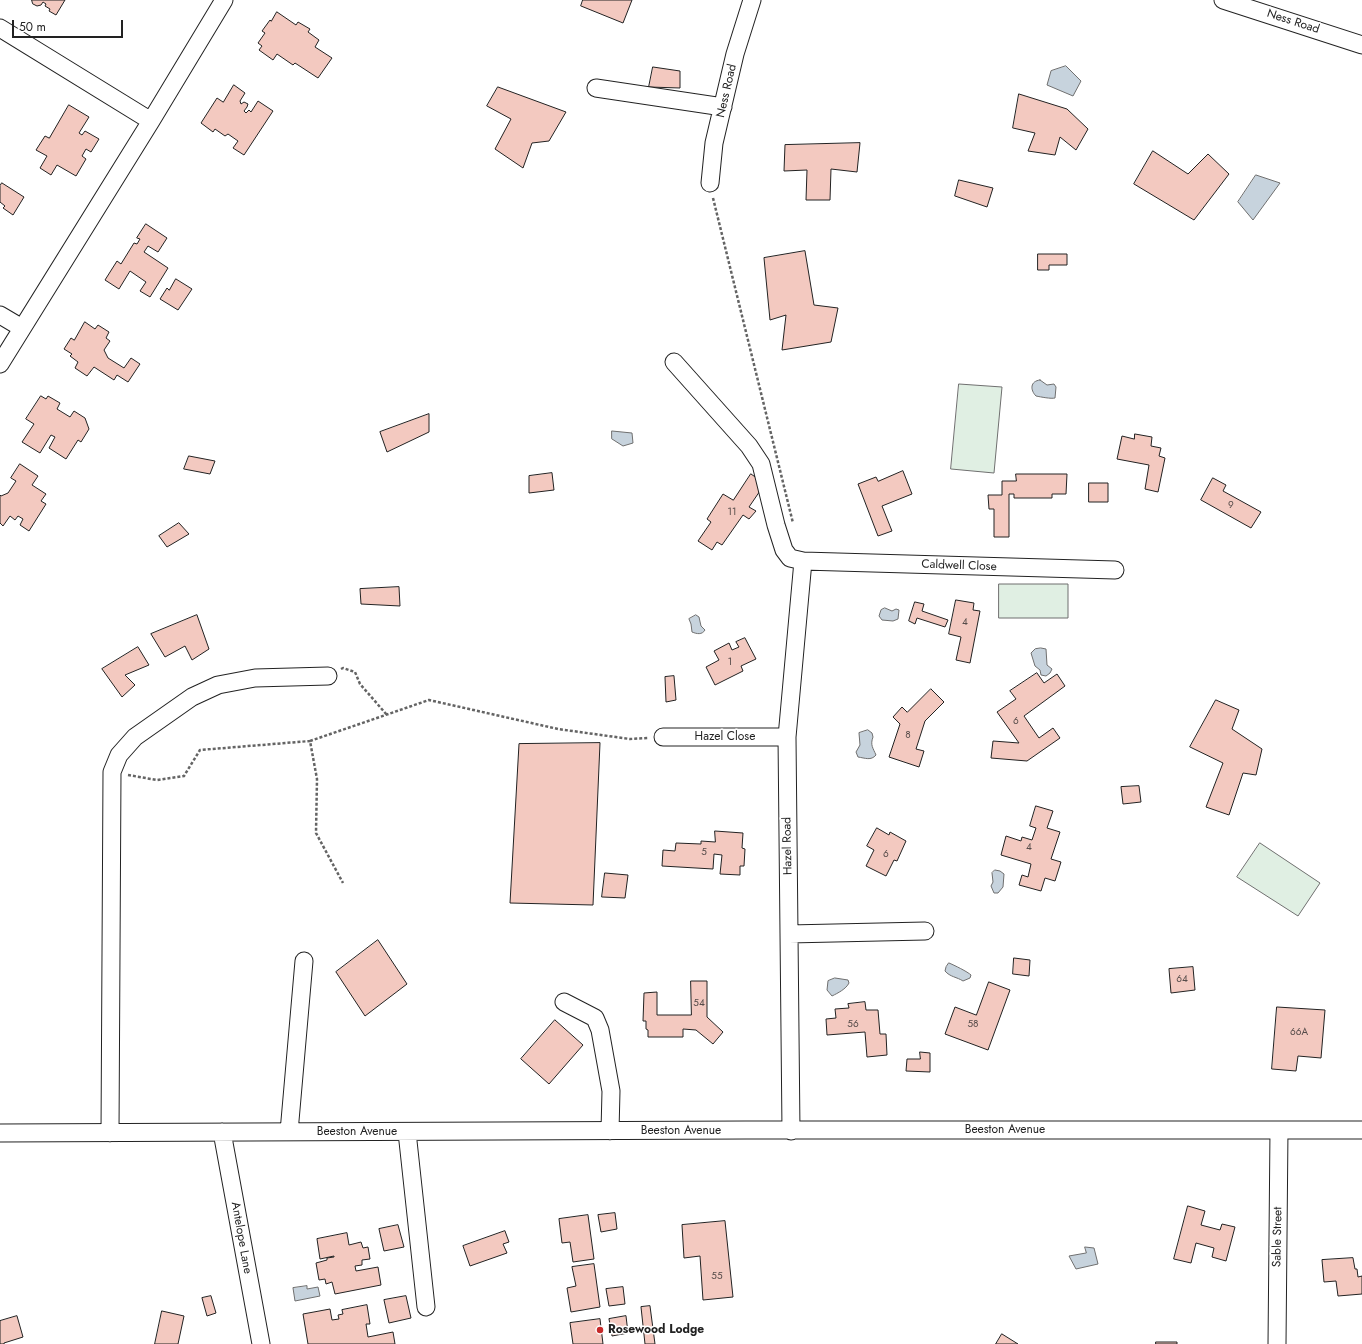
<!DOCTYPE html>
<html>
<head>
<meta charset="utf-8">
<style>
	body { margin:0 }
	#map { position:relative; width:1362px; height:1344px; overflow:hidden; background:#fff; font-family:Jost,sans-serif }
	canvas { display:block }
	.scale { position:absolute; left:12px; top:20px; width:111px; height:18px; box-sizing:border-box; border:2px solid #222; border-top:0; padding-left:5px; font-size:12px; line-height:14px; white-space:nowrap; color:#222; -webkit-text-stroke:3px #fff; paint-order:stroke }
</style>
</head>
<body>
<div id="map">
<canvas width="1362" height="1344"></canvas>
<div class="scale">50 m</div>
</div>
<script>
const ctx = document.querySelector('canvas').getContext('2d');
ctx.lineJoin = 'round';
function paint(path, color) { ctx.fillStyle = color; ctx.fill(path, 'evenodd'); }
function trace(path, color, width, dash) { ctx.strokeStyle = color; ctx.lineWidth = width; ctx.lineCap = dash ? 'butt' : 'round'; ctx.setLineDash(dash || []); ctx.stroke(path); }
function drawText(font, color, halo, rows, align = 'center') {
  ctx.font = font + ' Jost,sans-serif'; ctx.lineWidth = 3; ctx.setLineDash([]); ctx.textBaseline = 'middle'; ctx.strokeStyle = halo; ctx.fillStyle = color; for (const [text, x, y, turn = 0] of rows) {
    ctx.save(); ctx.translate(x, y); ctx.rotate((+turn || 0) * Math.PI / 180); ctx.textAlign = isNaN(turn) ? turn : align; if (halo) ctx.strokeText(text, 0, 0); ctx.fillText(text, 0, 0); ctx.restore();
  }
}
const green = new Path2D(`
	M959,384l43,3 -8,86 -43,-4z
	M999,584h69v34h-69z
	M1260,843l60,40 -22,33 -61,-39z`);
const water = new Path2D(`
	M1066,66l15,15 -8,15 -26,-11 4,-14z
	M1256,175l24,8 -27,37 -15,-18z
	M1040,380l7,5 7,-1 2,3 -1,11c-4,1 -14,-1 -19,-2 -6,-6 -6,-15 4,-16z
	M612,431l20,2 1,10 -10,3 -11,-7z
	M885,608l7,3 4,-2 3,1 -1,9 -5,2 -11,-1 -3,-4 2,-6z
	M696,615l3,2 2,9 4,4c-3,5 -8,4 -13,2l-1,-8 -2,-5z
	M1041,648l5,1 1,16 5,4 -2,4 -4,3 -5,-1 -1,-5 -5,-4 -4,-13 4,-4z
	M868,730l4,3 1,4c-3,8 0,11 3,18 -5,6 -11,3 -18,2l-2,-5 4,-7 -1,-12z
	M995,870l5,1 4,3 -1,13 -5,6h-4l-3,-7 2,-4 -1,-9z
	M949,963c5,2 19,9 22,12l-1,3 -7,3c-6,-4 -13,-4 -18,-10l1,-4z
	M835,978l13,2 1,3c-3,6 -11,10 -17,13l-5,-6 1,-9z
	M1085,1247l9,1 4,16 -22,5 -7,-13 17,-3z
	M307,1286v3l11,-2 2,9 -25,5 -2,-13z`);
const building = new Path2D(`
	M32,0h33l-9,15 -7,-4 1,-2 -5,-3 1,-2 -3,-2 -2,3 -4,1 -4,-2z
	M583,0h49l-9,23 -42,-17z
	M277,12l19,13 2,-3 12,7 -2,3 11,8 -4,7 17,11 -14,20 -23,-15 -2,2 -16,-11 -4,6 -14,-10 3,-4 -4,-3 7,-10 -3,-2 8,-11 1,1z
	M653,67l27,4v17l-31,-1z
	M234,85l11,8 -5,8 1,3 3,-2 4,2 -1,3 -3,4 2,2 3,-3 2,2 7,-11 15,10 -29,44 -11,-7 5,-7 -10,-7 -3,2 -10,-7 -2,3 -12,-9 16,-25 6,4z
	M498,87l68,25 -17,29 -17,2 -9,25 -28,-19 16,-30 -24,-13z
	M1019,94l48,15 21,20 -12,21 -16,-13 -5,18 -27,-4 7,-18 -22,-5z
	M69,105l20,12 -10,16 3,2 3,-4 14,8 -8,13 -5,-3 -4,7 4,3 -10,17 -19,-11 -6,10 -11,-7 7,-12 -11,-6 9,-14 4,2z
	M860,143l-3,29 -26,-3 -1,31h-24l1,-30 -23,1 1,-26z
	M1153,151l35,23 20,-20 21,20 -35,46 -60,-36z
	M959,180l34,8 -6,19 -32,-11z
	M2,183l22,14 -11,18 -10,-7 2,-2 -5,-4v-16z
	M146,224l21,14 -9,14 -10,-6 -4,6 24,16 -18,29 -10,-6 6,-9 -16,-11 -11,18 -14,-9 12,-19 4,3 13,-21 3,1 3,-5 -3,-1z
	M805,251l9,54 24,3 -7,34 -49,8 4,-35 -16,5 -6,-62z
	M1038,254h29v11h-18v5h-11z
	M176,279l16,10 -14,21 -18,-11 7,-11 2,2z
	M85,322l10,7 3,-4 11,7 -3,6 4,3 -6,9 4,8 16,10 7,-10 9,6 -12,18 -11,-7 -3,5 -20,-13 -7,9 -12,-8 3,-6 -8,-6 2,-2 -8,-5 7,-11 3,2z
	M41,396l5,3 2,-3 12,7 -3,6 13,8 4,-6 11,7 4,11 -8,13 -3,-2 -12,19 -17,-11 6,-11 -4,-2 -11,18 -18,-11 12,-18 -8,-5z
	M429,414v18l-42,20 -7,-20z
	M1135,434l17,3 -1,9 10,2 -2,8 6,2 -7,34 -13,-3 4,-24 -32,-6 5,-23 12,3z
	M189,456l26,5 -5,13 -26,-5z
	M20,464l18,12 -6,9 14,9 -5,7 5,3 -17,27 -9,-6 3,-6 -5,-3 -3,4 -5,-4 -7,10 -3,-3v-28l1,1 7,-3 8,-12 -5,-3z
	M903,471l9,23 -30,12 10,25 -14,5 -20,-52 18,-7 2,4z
	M552,473l2,17 -25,3v-17z
	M751,474l10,7 1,7 -13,19 7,4 -7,8 -6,-4 -21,30 -5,-3 -5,8 -14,-9 13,-19 -4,-3 16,-25 10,6z
	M1016,474h51l-1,20h-14v4h-38v-4h-5v43h-15v-28h-5l-1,-14h14v-14h14z
	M1213,478l13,7 -3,6 38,21 -10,16 -50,-28z
	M1089,483h19v19h-19z
	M179,523l10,11 -22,13 -8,-11z
	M399,587l1,19 -39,-2 -1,-15z
	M956,600l18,3 -1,7 7,1 -10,52 -14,-3 5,-23 -12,-3z
	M915,602l9,2 -2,7 26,9 -3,7 -28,-9 -2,6 -6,-3z
	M197,615l12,34 -17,11 -7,-14 -20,11 -14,-23z
	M745,638l11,21 -15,7 2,5 -28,14 -9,-18 13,-7 -5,-9 15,-8 3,7 7,-3 -3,-5z
	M138,647l11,18 -24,10 10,10 -13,12 -20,-28z
	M1037,673l7,10 13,-9 8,12 -41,30 15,22 14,-10 7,10 -33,23 -36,-3 2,-17 26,2 -22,-31 19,-13 -6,-8z
	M674,676l2,24 -10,2 -1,-25z
	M931,689l13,13 -19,19 -9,28 8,2 -5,16 -30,-10 11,-33 -7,-7 9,-10 5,5z
	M1216,700l23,10 -7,19 30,20 -6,26 -13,-2 -14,42 -23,-8 17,-44 -33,-16z
	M600,743l-7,162 -83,-2 9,-159z
	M1139,786l2,16 -18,2 -2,-17z
	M1036,806l17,5 -6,17 13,4 -9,27 10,3 -6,19 -10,-3 -4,13 -22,-6 3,-10 6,2 3,-13 -30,-9 5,-19 15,5 1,-4 10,3 4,-12 -6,-2z
	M877,828l12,7 1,-3 16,9 -9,20 -3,-1 -8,16 -20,-10 8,-16 -7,-4z
	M715,831l28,2 -1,15 3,1 -1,17h-4v9l-20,-1 2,-19 -8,-1 -1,15 -51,-3 1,-16 12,1 1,-8 25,1v-3l14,1z
	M605,873l23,2 -3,23 -23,-1z
	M378,940l29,44 -42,32 -29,-44z
	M1014,958l16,2 -1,16 -16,-2z
	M1193,967l2,23 -24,3 -2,-24z
	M691,981h16v36l16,15 -10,12 -17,-14 -13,-1v8h-35v-7l-2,-1v-8h-3l1,-28 13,-1v23h34z
	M989,982l21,8 -22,60 -43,-16 10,-27 21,8z
	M865,1002l1,8h12l2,24h6l1,21 -20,2 -2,-25 -38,3 -1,-16 10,-1 -1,-9 14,-1 -1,-4z
	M1277,1007l48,3 -4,48 -23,-2 -2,15 -24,-2z
	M555,1020l28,25 -34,39 -28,-25z
	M920,1052l10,1v19l-24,-1 1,-12h13z
	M1188,1206l17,5 -4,14 19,5 2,-6 13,3 -9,34 -14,-4 2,-9 -18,-5 -5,20 -17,-4z
	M615,1213l2,16 -16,3 -3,-17z
	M588,1215l6,44 -21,3 -3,-20 -8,1 -3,-24z
	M725,1221l8,76 -30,3 -3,-44 -16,2 -2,-33z
	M398,1225l6,22 -20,4 -5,-22z
	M505,1231l4,11 -6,2 4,9 -37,13 -7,-20z
	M347,1233l2,12 12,-3 2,6 5,-1 2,12 -8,1v5l-7,1 1,5 22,-4 3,18 -46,9 -3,-12 -6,2 -1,-5 -6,1 -3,-17 11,-3v-2l7,-1v-1l-14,3 -3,-20z
	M1353,1258l2,11h2l1,8 4,-1v18l-24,2 -2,-15 -12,1 -2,-22z
	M594,1264l6,43 -29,5 -4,-24 9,-2 -4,-19z
	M623,1287l2,17 -16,2 -3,-17z
	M211,1296l5,17 -9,3 -5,-18z
	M406,1296l5,22 -22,5 -5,-23z
	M367,1305l3,19h-4l2,13 25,-5 2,12h-87l-5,-30 27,-5 2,11 7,-1 -1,-4 5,-1 -1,-4z
	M650,1306l5,38h-10l-4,-37z
	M162,1311l22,5 -6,28h-23z
	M17,1316l6,21 -19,6v1h-4v-23z
	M626,1316l2,17 -16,3 -3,-17z
	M600,1319l3,25h-30l-3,-21z
	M1002,1334l16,10h-22z
	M1156,1342h21v2h-21z`);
const path = new Path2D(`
	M713,198l80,325
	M341,669l2,-1 12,4 5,12 27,31
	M310,741l119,-41 129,29 72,10 18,-1
	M128,775l29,5 27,-4 16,-26 110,-9 7,38 -1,54 27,50`);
const minor = new Path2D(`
	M1223,0l139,45
	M0,28l151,93
	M596,88l127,19
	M710,183l4,-40 21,-89 17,-54
	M0,315l22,13
	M674,362l75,84 12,18 15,61 8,25 6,8 13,3 312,9
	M0,364l151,-243 73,-121
	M663,737h124
	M789,934l136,-3
	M564,1002l31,16 5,12 11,61 -1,40
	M791,1131l-4,-394 16,-176
	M222,1132l39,212
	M289,1132l15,-171
	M407,1132l19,175
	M0,1133l746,-3h616
	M110,1133l2,-361 7,-17 16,-18 57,-40 26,-12 37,-7 73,-2
	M1277,1344l2,-214`);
const markers = [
	[600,1330,4,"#c62828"]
];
const numberNames = [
	["9",1231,506],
	["11",732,513],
	["4",965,623],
	["1",730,663],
	["6",1016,722],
	["8",908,736],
	["4",1029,848],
	["5",704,853],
	["6",886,855],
	["64",1182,980],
	["54",699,1004],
	["56",853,1025],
	["58",973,1025],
	["66A",1299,1033],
	["55",717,1277]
];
const streetNames = [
	["Ness Road",1293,22,18],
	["Ness Road",727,91,-77],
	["Caldwell Close",959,566,2],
	["Hazel Close",725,737],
	["Hazel Road",788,846,-91],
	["Beeston Avenue",1005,1130],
	["Beeston Avenue",681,1131],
	["Beeston Avenue",357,1132],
	["Sable Street",1278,1237,-89],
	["Antelope Lane",241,1238,80]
];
const poiNames = [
	["Rosewood Lodge",608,1330]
];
paint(green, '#e0efe3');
trace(green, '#6f6f6f', 1);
paint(water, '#c7d3dd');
trace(water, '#6f6f6f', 1);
paint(building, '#f3c9c0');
trace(building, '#222', 1);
trace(minor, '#222', 19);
trace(path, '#646464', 2.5, [3, 2]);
trace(minor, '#fff', 17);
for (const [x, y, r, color] of markers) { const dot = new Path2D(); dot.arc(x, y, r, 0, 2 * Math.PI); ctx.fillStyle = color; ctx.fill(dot); trace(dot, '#fff', 1.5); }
drawText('10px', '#564c4a', null, numberNames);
drawText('12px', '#222', '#fff', streetNames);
drawText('bold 12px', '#222', '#fff', poiNames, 'left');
</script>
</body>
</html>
